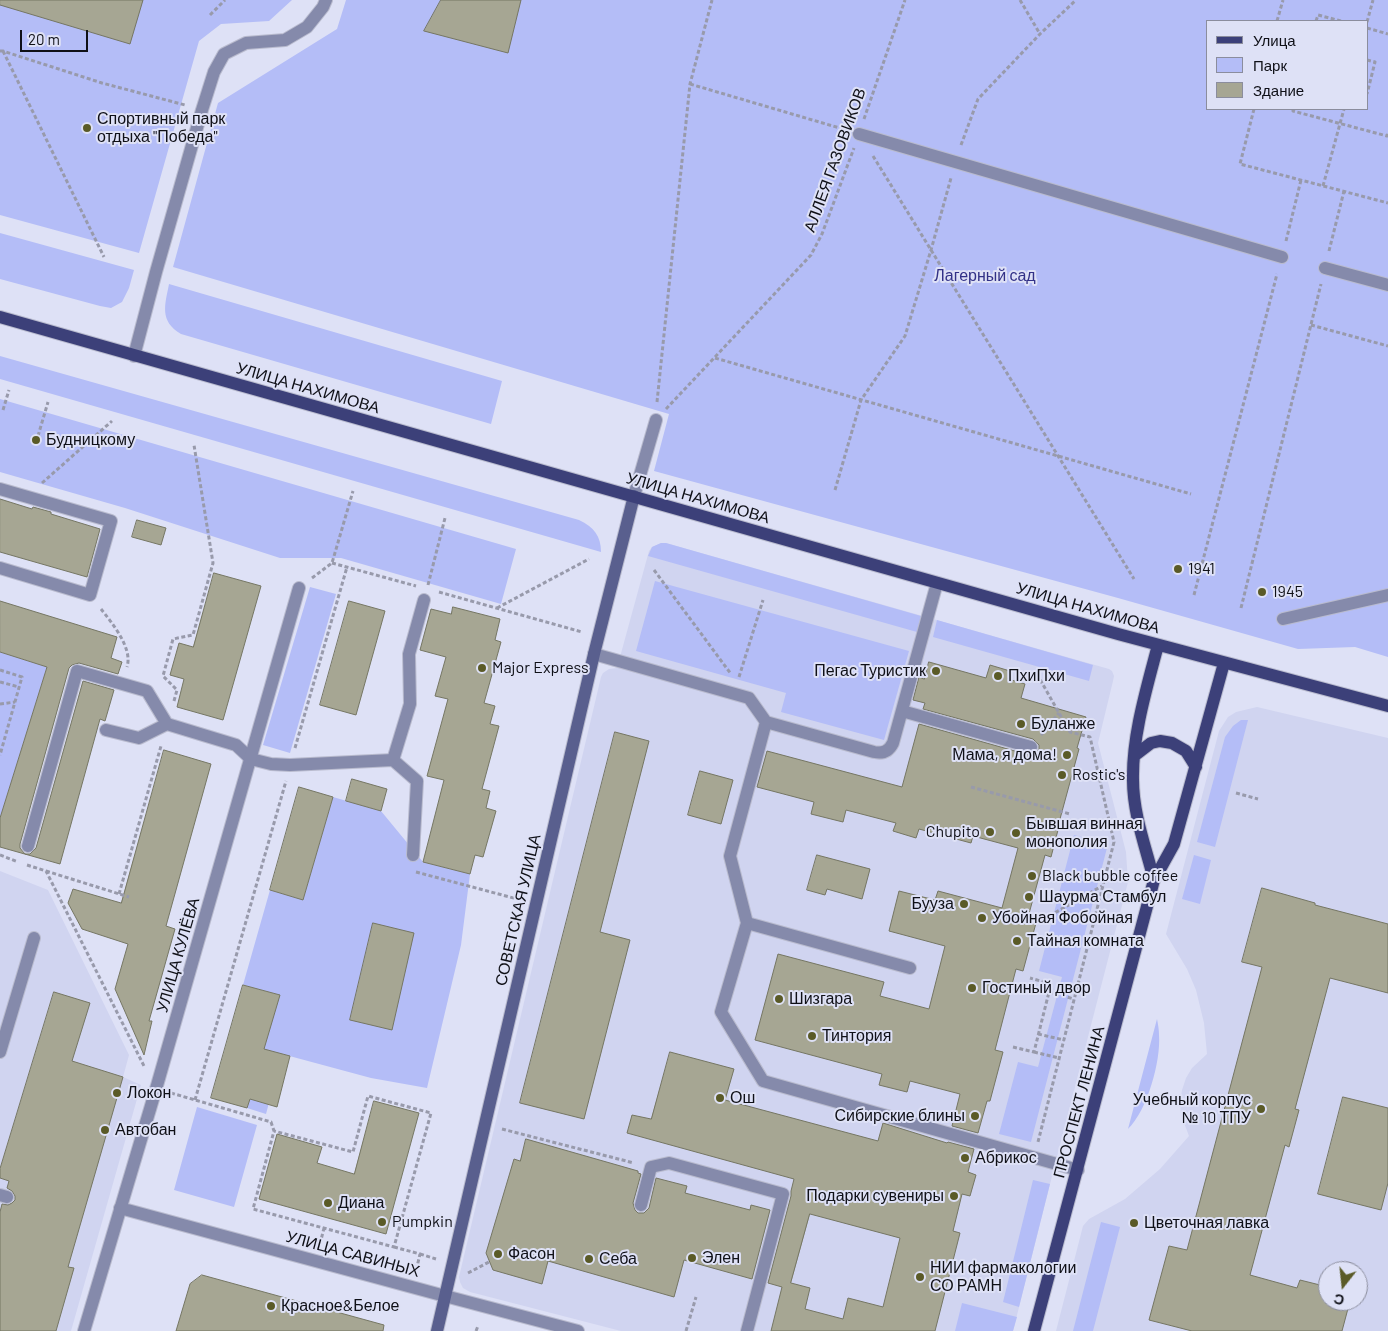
<!DOCTYPE html>
<html>
<head>
<meta charset="utf-8">
<style>
	body { margin:0 }
	#map { position:relative; width:1388px; height:1331px; overflow:hidden; background:#dee1f6; font-family:Barlow,sans-serif }
	canvas { display:block }
	.legend { position:absolute; left:1206px; top:20px; width:162px; height:90px; box-sizing:border-box; background:#dee1f6; border:1px solid #8b8d9d; margin:0; padding:6px 9px; list-style:none; font-size:15px; color:#0f1017 }
	.legend li { display:flex; align-items:center; gap:10px; height:25px }
	.legend b { width:25px; border:1px solid #8b8d9d }
	.north { position:absolute; left:1318px; top:1261px; width:50px; height:50px; box-sizing:border-box; background:#dee1f6; border:1px solid #8b8d9d; border-radius:50%; rotate:196deg; font-size:14px; font-weight:700; line-height:20px; text-align:center; color:#0f1017 }
	.north::after { content:''; display:block; margin:auto; width:18px; height:22px; background:#5a5a27; clip-path:polygon(50% 0,100% 100%,50% 72%,0 100%) }
	.scale { position:absolute; left:20px; top:30px; width:68px; height:22px; box-sizing:border-box; border:2px solid #0f1017; border-top:0; padding-left:6px; font-size:15px; line-height:18px; white-space:nowrap; color:#0f1017; -webkit-text-stroke:4px #dee1f6; paint-order:stroke }
</style>
</head>
<body>
<div id="map">
<canvas width="1388" height="1331"></canvas>
<ul class="legend">
<li><b style="height:6px;background:#3c4079"></b>Улица</li>
<li><b style="height:14px;background:#b4bdf7"></b>Парк</li>
<li><b style="height:14px;background:#a6a693"></b>Здание</li>
</ul>
<div class="north">С</div>
<div class="scale">20 m</div>
</div>
<script>
const ctx = document.querySelector('canvas').getContext('2d');
ctx.lineJoin = 'round';
function paint(path, color) { ctx.fillStyle = color; ctx.fill(path, 'evenodd'); }
function trace(path, color, width, dash) { ctx.strokeStyle = color; ctx.lineWidth = width; ctx.lineCap = dash ? 'butt' : 'round'; ctx.setLineDash(dash || []); ctx.stroke(path); }
function drawText(font, color, halo, rows, align = 'center') {
  ctx.font = font + ' Barlow,sans-serif'; ctx.lineWidth = 4; ctx.setLineDash([]); ctx.textBaseline = 'middle'; ctx.strokeStyle = halo; ctx.fillStyle = color; for (const [text, x, y, turn = 0] of rows) {
    ctx.save(); ctx.translate(x, y); ctx.rotate((+turn || 0) * Math.PI / 180); ctx.textAlign = isNaN(turn) ? turn : align; if (halo) ctx.strokeText(text, 0, 0); ctx.fillText(text, 0, 0); ctx.restore();
  }
}
const built = new Path2D(`
	M661,543h5l443,126 3,2 2,5 -1,5 -15,62 28,109 2,30 -78,302 -37,147h-392l-151,-39 -7,-4 -3,-6 -1,-5 142,-600 2,-4 6,-4 8,-1 32,-117 3,-4z
	M1257,707l131,31v593h-332l27,-105 6,-7 36,-20 35,-30 29,-33 -8,-21 -1,-12 2,-13 4,-12 6,-10 15,-14 -3,-31 -8,-33 -9,-21 -21,-35 53,-203 9,-14 8,-5zM1328,1271h30v30h-30z
	M0,871l48,19 81,165 -6,22 18,8 -70,246h-71z`);
const green = new Path2D(`
	M0,0h292l-23,21 -48,3 -22,17 -60,212 -139,-38z
	M346,0h1042v657l-33,-10 -57,2 -180,-51 -464,-127 15,-57 -496,-147 45,-164 119,-74zM1207,21h160v88h-160z
	M0,233l134,37 -5,18 -7,14 -11,6 -11,-2 -100,-27z
	M169,284l333,97 -11,43 -310,-90c-22,-13 -16,-29 -12,-50z
	M0,356l579,164c15,7 22,16 22,32l-601,-173z
	M0,399l516,150 -15,55 -160,-46h-61l-155,-50 -125,-36z
	M661,543h5l255,73 -4,16 -269,-76 4,-9z
	M655,581l254,70 -25,89 -103,-28 5,-19 -150,-42z
	M310,587l26,7 -46,159 -27,-8z
	M937,620l156,45 -4,16 -156,-44z
	M0,652l47,15 -47,151z
	M1241,720h7l-33,127 -18,-5 28,-105 8,-11z
	M333,797l48,14 42,51 47,12 -9,71 -34,143 -56,-10 -89,-24 -16,60 -19,-6 32,-113 -36,-10 27,-95 33,10z
	M1074,835l34,9 -77,298 -32,-8 19,-72 20,5 24,-90 -23,-6z
	M1194,855l17,5 -11,44 -18,-5z
	M1157,1019c1,5 2,11 2,16 2,26 -12,76 -31,94z
	M197,1107l60,18 -23,82 -60,-17z
	M1033,1180l17,4 -31,123 -16,-5z
	M1101,1222l19,5 -27,104h-20z
	M962,1303l55,14 -4,14h-58z`);
const building = new Path2D(`
	M0,0h143l-13,44 -130,-39z
	M441,0h80l-13,53 -84,-22z
	M0,499l32,10 1,-2 18,5v2l49,15 -13,48 -87,-25z
	M137,520l29,8 -5,17 -29,-8z
	M214,573l47,13 -38,134 -46,-13 7,-28 -14,-4 9,-32 14,4z
	M0,601l117,36 -6,21 11,4 -4,12 -39,-11 -7,2 -3,3 -49,176v4l5,6h5l6,-6 47,-167 31,9 -9,31 -5,-2 -40,145 -60,-17v-29l47,-151 -47,-15z
	M349,601l36,10 -29,104 -36,-10z
	M453,607l47,12 -5,21 6,2 -17,61 11,3 -5,18 9,2 -17,63 8,2 -4,17 10,3 -13,46 -8,-2 -5,19 -47,-12 21,-82 -17,-4 21,-77 -13,-3 11,-39 -26,-7 11,-41 20,5z
	M929,662l57,16 4,-13 20,6 -2,8 17,5 -4,14 65,19 -9,31 2,1 -22,81h1l-7,27 -6,-2 -18,66 9,2 -13,48 -7,-2 -21,81 8,2 -13,49h-3l-9,32 -26,-7 8,-32 -50,-13 -3,11 -28,-7 3,-11 -127,-34 23,-86 106,28 -4,14 49,13 16,-63 -56,-15 10,-40 36,9 3,-9 64,17 16,-60 -45,-12 -2,7 -52,-14 -3,9 -23,-7 3,-8 -50,-13 -3,12 -32,-8 3,-12 -57,-15 10,-36 135,36 17,-63 110,31h4l4,-3 2,-3v-4l-6,-6 -110,-30 2,-6 -12,-3 6,-23 5,2z
	M615,732l34,9 -49,191 30,8 -46,179 -64,-16z
	M164,750l47,14 -45,162 9,3 -26,92h3l-8,34 -29,-66 13,-45 -46,-15 -14,-26 5,-14 48,14z
	M700,771l33,9 -12,44 -33,-9z
	M352,779l35,10 -6,22 -35,-10z
	M299,787l34,10 -30,103 -33,-10z
	M817,855l53,14 -8,30 -35,-10 -2,6 -18,-5z
	M1262,888l53,15v2l73,19v69l-58,-15 -35,131 4,1 -10,37 -4,-2 -35,130 47,13 3,-8 28,7v14h22l-8,30h-150l-43,-11 20,-74 18,4 75,-283 -20,-5z
	M373,923l41,10 -22,97 -42,-10z
	M243,985l37,10 -16,54 26,7 -13,51 -27,-8 -3,9 -36,-10z
	M54,992l36,11 -18,58 51,16 -55,190 6,1 -18,63h-56v-119l2,-8 6,1 4,-2 3,-3v-4l-3,-5 -5,-3 2,-7 -9,-3v-9z
	M670,1052l64,17 -9,31 153,41 5,-18 64,20 1,-1 26,7 -6,23 8,3 -6,21 -8,-2 -9,37 7,2 -25,98h-164l11,-44 -14,-4 23,-87v-5l3,-12 -167,-46 5,-18 19,4zM810,1214l90,24 -17,69 -35,-9 -5,21 -38,-10 5,-21 -19,-5z
	M1343,1097l45,11v75l-7,27 -63,-16z
	M374,1101l45,12 -33,121 -127,-35 18,-65 45,13 -5,16 37,11z
	M526,1139l112,32v2l3,1 -8,29 2,7 3,3h6l5,-5 7,-30 31,8 -2,7 65,17 1,-5 19,5 -18,69 -68,-19 -10,37 -126,-36 -6,23 -49,-14 -7,-17 28,-94 6,2z
	M202,1275l182,50 -1,6h-207l14,-47z`);
const path = new Path2D(`
	M1020,0l20,34
	M210,15l15,-15
	M1277,21l6,-21
	M1316,21l2,-6 23,6
	M1367,22l6,-22
	M1367,28l21,6
	M0,51h3l99,32 83,22
	M3,51l101,206
	M1367,60l8,2 -8,32
	M690,84l153,45
	M1254,109l-14,55 148,39
	M1293,109v2l94,25 1,-2
	M864,119l41,-119
	M961,145l17,-46 62,-65 36,-34
	M873,156l261,423
	M1323,186l21,-77
	M1286,241l15,-61
	M1329,251l15,-60
	M1311,325l77,21
	M715,358l476,136
	M657,402l33,-318 22,-84
	M666,409l145,-154 11,-21 32,-86
	M3,410l6,-20
	M38,436l10,-34
	M42,483l70,-62
	M835,490l26,-90 44,-64 26,-86 20,-72
	M332,563l84,23
	M654,570l77,104
	M312,578l20,-15 21,-72
	M428,585l17,-67
	M439,592l143,40
	M1194,595l83,-321
	M497,608l92,-49
	M1241,608l80,-324
	M101,609c11,14 32,39 26,58
	M0,670l22,7 -22,78
	M1037,674l22,39 11,19 20,5 24,105 -76,300
	M739,677l24,-77
	M0,682l19,5
	M174,701l3,-11 -14,-14 10,-37 20,-4 20,-72 -19,-118
	M0,704l15,-2
	M1041,735l18,-22
	M295,748l52,-181
	M971,787l99,27
	M1236,793l22,6
	M0,855l18,7
	M27,865l19,6 98,195
	M46,871l83,26
	M416,872l105,28
	M119,894l42,-148
	M1044,919l58,-33
	M1049,992l25,7
	M1038,1034l26,6
	M1013,1047l21,5 17,-68 -21,-6
	M1034,1052l25,6
	M171,1093l100,29 3,9 -21,78 141,38 37,-134 -63,-17 -15,56 -79,-21
	M195,1100l91,-319
	M502,1129l132,34
	M320,1244l4,-16
	M394,1247l26,7 -4,17
	M420,1254l16,5
	M468,1273l21,-11
	M476,1331l2,-5
	M686,1331l10,-34`);
const lane = new Path2D(`
	M0,489l111,32 -21,74 -90,-27
	M634,496l22,-76
	M594,654l155,44 17,24 -36,134 17,67 -26,89 42,69 315,89
	M902,711l129,36
	M766,722l108,30c9,2 15,-1 19,-9l44,-160
	M106,730l33,8 28,-14
	M393,760l24,21 -4,74
	M28,846l49,-175 70,20 20,33 69,21 15,14 20,5 19,1 103,-5 17,-56 -1,-50 15,-54
	M747,923l163,45
	M0,1052l34,-114
	M0,1195l7,2
	M641,1205l10,-38 18,-4 114,31 -36,137`);
const street = new Path2D(`
	M859,134l423,123
	M1325,268l63,17
	M134,356l22,-84 46,-162 12,-38 10,-18 22,-11 39,-3 22,-13 16,-20 3,-7
	M1283,619l105,-24
	M120,1208l325,88 133,35
	M84,1331l72,-242 143,-501`);
const secondary = new Path2D(`
	M437,1331l157,-677 40,-158`);
const primary = new Path2D(`
	M0,317l1118,317 270,72
	M1134,756l17,-13 9,-2 12,2 14,8 10,16
	M1154,880c-8,-32 -21,-66 -21,-100 -1,-44 14,-93 25,-135
	M1034,1331l120,-451 20,-36 50,-181`);
const markers = [
	[87,128,5,"#5a5a27"],
	[36,440,5,"#5a5a27"],
	[1178,569,5,"#5a5a27"],
	[1262,592,5,"#5a5a27"],
	[482,668,5,"#5a5a27"],
	[936,671,5,"#5a5a27"],
	[998,676,5,"#5a5a27"],
	[1021,724,5,"#5a5a27"],
	[1067,755,5,"#5a5a27"],
	[1062,775,5,"#5a5a27"],
	[990,832,5,"#5a5a27"],
	[1016,833,5,"#5a5a27"],
	[1032,876,5,"#5a5a27"],
	[1029,897,5,"#5a5a27"],
	[964,904,5,"#5a5a27"],
	[982,918,5,"#5a5a27"],
	[1017,941,5,"#5a5a27"],
	[972,988,5,"#5a5a27"],
	[779,999,5,"#5a5a27"],
	[812,1036,5,"#5a5a27"],
	[117,1093,5,"#5a5a27"],
	[720,1098,5,"#5a5a27"],
	[1261,1109,5,"#5a5a27"],
	[975,1116,5,"#5a5a27"],
	[105,1130,5,"#5a5a27"],
	[965,1158,5,"#5a5a27"],
	[954,1196,5,"#5a5a27"],
	[328,1203,5,"#5a5a27"],
	[382,1222,5,"#5a5a27"],
	[1134,1223,5,"#5a5a27"],
	[498,1254,5,"#5a5a27"],
	[692,1258,5,"#5a5a27"],
	[589,1259,5,"#5a5a27"],
	[920,1277,5,"#5a5a27"],
	[271,1306,5,"#5a5a27"]
];
const poiNames = [
	["Спортивный парк",97,119],
	["отдыха \"Победа\"",97,137],
	["Будницкому",46,440],
	["1941",1188,569],
	["1945",1272,592],
	["Major Express",492,668],
	["Пегас Туристик",926,671,"right"],
	["ПхиПхи",1008,676],
	["Буланже",1031,724],
	["Мама, я дома!",1057,755,"right"],
	["Rostic's",1072,775],
	["Бывшая винная",1026,824],
	["монополия",1026,842],
	["Chupito",980,832,"right"],
	["Black bubble coffee",1042,876],
	["Шаурма Стамбул",1039,897],
	["Бууза",954,904,"right"],
	["Убойная Фобойная",992,918],
	["Тайная комната",1027,941],
	["Гостиный двор",982,988],
	["Шизгара",789,999],
	["Тинтория",822,1036],
	["Локон",127,1093],
	["Ош",730,1098],
	["Учебный корпус",1251,1100,"right"],
	["№ 10 ТПУ",1251,1118,"right"],
	["Сибирские блины",965,1116,"right"],
	["Автобан",115,1130],
	["Абрикос",975,1158],
	["Подарки сувениры",944,1196,"right"],
	["Диана",338,1203],
	["Pumpkin",392,1222],
	["Цветочная лавка",1144,1223],
	["Фасон",508,1254],
	["Элен",702,1258],
	["Себа",599,1259],
	["НИИ фармакологии",930,1268],
	["СО РАМН",930,1286],
	["Красное&Белое",281,1306]
];
const streetNames = [
	["АЛЛЕЯ ГАЗОВИКОВ",835,160,-70],
	["УЛИЦА НАХИМОВА",308,388,16],
	["УЛИЦА НАХИМОВА",698,498,16],
	["УЛИЦА НАХИМОВА",1088,608,16],
	["СОВЕТСКАЯ УЛИЦА",518,910,-77],
	["УЛИЦА КУЛЁВА",178,955,-74],
	["ПРОСПЕКТ ЛЕНИНА",1079,1102,-75],
	["УЛИЦА САВИНЫХ",353,1254,15]
];
const parkNames = [
	["Лагерный сад",985,276]
];
paint(built, '#d0d4f0');
paint(green, '#b4bdf7');
paint(building, '#a6a693');
trace(building, '#757663', 1);
trace(lane, '#b9bbce', 14);
trace(street, '#b9bbce', 14);
trace(secondary, '#b9bbce', 14);
trace(primary, '#b9bbce', 14);
trace(path, '#989aab', 3, [4, 2.5]);
trace(lane, '#858aab', 12);
trace(street, '#858aab', 12);
trace(secondary, '#595f8e', 12);
trace(primary, '#3c4079', 12);
for (const [x, y, r, color] of markers) { const dot = new Path2D(); dot.arc(x, y, r, 0, 2 * Math.PI); ctx.fillStyle = color; ctx.fill(dot); trace(dot, '#dee1f6', 2); }
drawText('16px', '#0f1017', '#dee1f6', poiNames, 'left');
drawText('16px', '#0f1017', '#dee1f6', streetNames);
drawText('16px', '#323187', '#dee1f6', parkNames);
</script>
</body>
</html>
